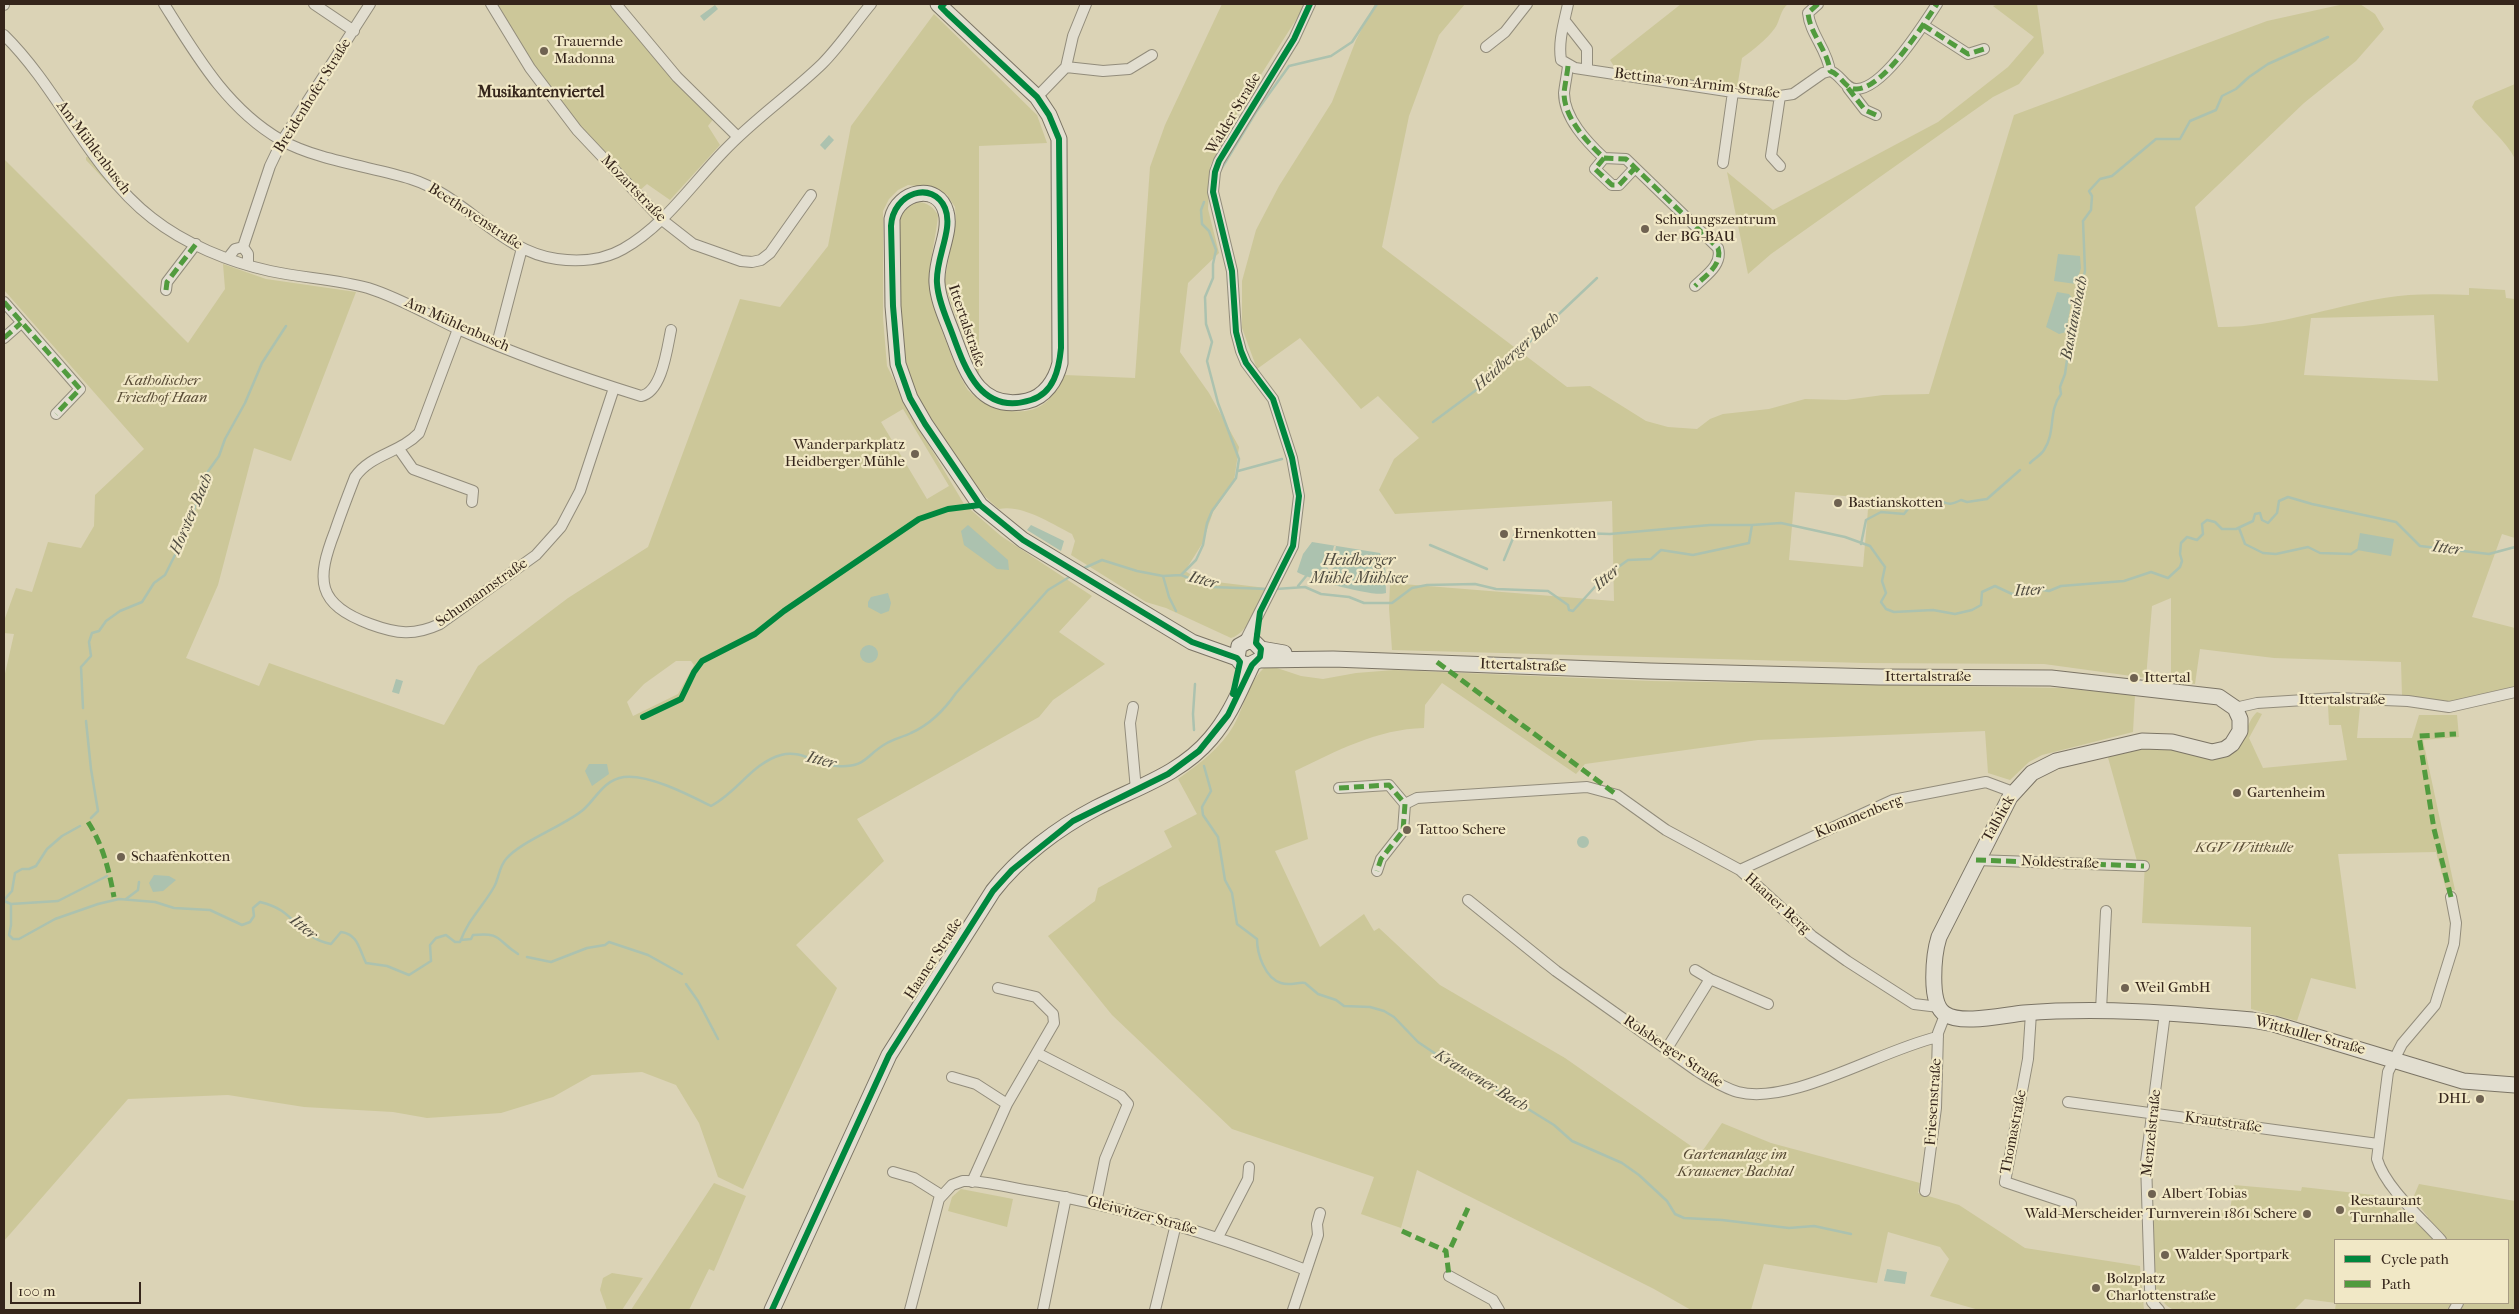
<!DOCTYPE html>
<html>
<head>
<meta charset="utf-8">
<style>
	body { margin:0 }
	#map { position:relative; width:2519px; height:1314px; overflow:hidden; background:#dbd3b6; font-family:"IM FELL French Canon",serif }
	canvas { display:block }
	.frame { position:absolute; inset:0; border:5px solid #35251b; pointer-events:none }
	.legend { position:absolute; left:2334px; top:1239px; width:175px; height:65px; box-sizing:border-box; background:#f1e8c6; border:1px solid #a69a82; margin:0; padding:6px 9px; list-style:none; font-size:15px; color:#35251b }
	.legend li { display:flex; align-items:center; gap:10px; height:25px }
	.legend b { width:25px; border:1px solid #a69a82 }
	.scale { position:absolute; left:10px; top:1282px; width:131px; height:22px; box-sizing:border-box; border:2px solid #35251b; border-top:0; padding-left:6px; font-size:15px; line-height:18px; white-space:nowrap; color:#35251b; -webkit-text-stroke:4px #f1e8c6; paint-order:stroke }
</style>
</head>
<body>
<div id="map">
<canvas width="2519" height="1314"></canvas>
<div class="frame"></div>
<ul class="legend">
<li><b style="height:6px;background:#00873e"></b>Cycle path</li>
<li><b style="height:6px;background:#519b3e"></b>Path</li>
</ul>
<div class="scale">100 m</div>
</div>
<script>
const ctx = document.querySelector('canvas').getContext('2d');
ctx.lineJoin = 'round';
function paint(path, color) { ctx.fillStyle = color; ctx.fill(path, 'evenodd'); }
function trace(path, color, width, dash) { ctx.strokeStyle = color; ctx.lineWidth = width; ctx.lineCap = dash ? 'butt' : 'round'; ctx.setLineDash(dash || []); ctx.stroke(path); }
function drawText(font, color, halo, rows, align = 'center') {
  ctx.font = font + ' "IM FELL French Canon",serif'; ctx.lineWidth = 4.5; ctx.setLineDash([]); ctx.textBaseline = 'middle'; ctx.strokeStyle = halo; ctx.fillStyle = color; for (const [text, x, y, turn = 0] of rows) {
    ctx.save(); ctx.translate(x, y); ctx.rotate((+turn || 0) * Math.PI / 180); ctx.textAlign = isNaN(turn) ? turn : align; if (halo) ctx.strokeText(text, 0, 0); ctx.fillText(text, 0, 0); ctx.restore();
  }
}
const green = new Path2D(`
	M496,4h116l102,114 -6,8 12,19 -50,55 -23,-16 -8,7 -45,-46 -60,-77z
	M1222,4h84l-65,102 -31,60 -2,43 11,44 -31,30 -8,69 29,41 30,54 -5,34 -21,31 -11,32 -17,27 15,9 66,8c-9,16 -16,44 -35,50l-65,-30 -20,-6 -75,-47 4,-14 -3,-7c-20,-10 -50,-30 -73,-25 -37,-29 -94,-121 -99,-168 -2,-25 -1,-51 -1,-76 -1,-17 -6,-46 8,-58 12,-10 25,-3 31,8 -2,26 -12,54 -7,80 2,14 29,86 38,96 17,18 55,29 76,12 9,-8 15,-18 20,-28l70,3 15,-211 15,-42z
	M1375,4h90l-26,31 -30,81 -27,131 185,140 23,-1 56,35 22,6 29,2 13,-10 13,-5 46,-5 36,-10 41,1 37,-5 46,-1 85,-279 253,-94 77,-17h16l15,10 9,15 -28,32 -52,42 -109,104 23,120c56,1 111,-20 166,-29 28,-5 56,-4 85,-3v-7l36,2 1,8 9,1v239l-13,-4 -30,83 43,11v58l-63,16 -50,-6 -1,-34 -127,-4 -74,-9 -5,35 -24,-4v-82l-19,8 -6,72 -102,-14 -179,-1 -473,-13 -3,-42 1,-25 224,18 -2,-100 -217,13 -16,-24 15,-31 25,-21 -41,-42 -17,13 -61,-71 -43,31 -15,-41v-47l14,-51 23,-44 53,-84 24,-62zM2434,315l4,66 -134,-6 7,-57zM1795,492l74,6 -6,69 -74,-7z
	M1681,4h107c-8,6 -8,17 -13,24 -9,12 -22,22 -33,30l-5,30 -120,-17 -7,-11z
	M1999,4h38l7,49 -25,31 -26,13 -222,157 -23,20 -21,-102 46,38 165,-88 70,-55 26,-30 -41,-31z
	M934,14l103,101 10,28 -68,3v232l-35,-94 12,-65 -1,-12 -8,-12 -12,-7 -27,-3 -10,5 -9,9 -6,12v107l4,48 27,54 50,84 37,32 91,60 -33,36 46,32 -52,36 -14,17 -182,102 27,42 -88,84 41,43 -94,201 -25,-12 -19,-54 -23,-38 -34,-13 -50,3 -39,22 -52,16 -74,5 -34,-6 -89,-5 -76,-12 -100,4 -124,142v-563l10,-44 -10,-1v-12l12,-33 16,4 16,-50 33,6 13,-22 1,-31 49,-46 -140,-159v-131l184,184 37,-54 -2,-25 43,15 90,13 -65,169 -37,-13 -36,137 -32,73 73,28 10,-23 175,62 34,-59 90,-68 80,-51 92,-248 40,8 48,-61 23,-120zM903,409l46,77 -22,13 -46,-77zM676,661h15l3,4 -16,29 -45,22 -6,-14 17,-18z
	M2515,84v75c-9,-19 -30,-34 -43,-52l3,-6z
	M86,157h3l24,30v2l-27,-29z
	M1274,667l27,9 22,3 33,-6 38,-3 257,11 410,7 74,7 -2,37 -91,23 -13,7 -19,18 -22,-7 -3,-42 -227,9 -173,24 -9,10 -134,-91 -17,22 -1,23c-47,1 -87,23 -129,43l13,68 -33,12 45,96 44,-33 10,17 5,-3 61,57 125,73 136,95 21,-30 49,20 149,40 -2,10 41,12 66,43 115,18 4,44h-165l-49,-14 19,-37 -9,-12 -52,-15 -11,51 -113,-19 -13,46h-60l-37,-21 -237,-119 -16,58 -40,-14 13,-37 -142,-48 -120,-114 -64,-79 47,-35 3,-13 74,-41 -8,-16 33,-17 -19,-35c21,-15 43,-31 56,-54 11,-20 13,-41 30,-57z
	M2328,705l32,1 -3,32h55l7,-23h38l2,22 -36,3 32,150 -9,-1 -10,-37 -98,2 18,135 -45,-11 -14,43 -46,-12v-82l-109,-4 3,-61 -8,-1 -30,-107c18,-4 35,-8 54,-7 17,1 57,18 71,7 14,-11 13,-31 25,-42l5,2 -13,24 14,30 84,-8 -6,-35h-12z
	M714,1183l32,13 -32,75 -5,-2 -20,41h-58z
	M2419,1184l96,17v109h-180l1,-7 -31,-4 -11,11h-120c-30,-14 -21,-64 -21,-92l60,-8h17l4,-25 67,6 1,-4 89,10 14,16v3l23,1 -15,-19zM2335,1240h173v63h-173z
	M961,1189l52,10 -6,28 -59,-16 4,-14z
	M612,1273l31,5 -21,32h-15l-7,-20 3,-12z`);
const water = new Path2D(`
	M715,5l3,4 -14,12 -4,-5z
	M829,135l5,5 -9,10 -5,-5z
	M2058,254l22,2 1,12 -5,16 -22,-3z
	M2057,292l12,2 3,4 -6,34 -7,2 -13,-7z
	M968,525l40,35 1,10 -12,-1 -33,-24 -3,-14z
	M1031,525l33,16 -3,10 -34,-21z
	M2360,533l34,6 -3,17 -34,-6z
	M1312,542l68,11 5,11 1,29c-10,5 -78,-14 -89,-21l6,-18z
	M888,593l3,10 -2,8 -8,3 -13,-7v-5l3,-5z
	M860 654a9 9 0 1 1 18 0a9 9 0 1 1-18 0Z
	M396,679l7,2 -4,13 -7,-2z
	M589,764h18l2,10 -17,12 -7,-15z
	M1577 842a6 6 0 1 1 12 0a6 6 0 1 1-12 0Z
	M154,875l15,1 7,4 -13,11 -10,1 -4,-9z
	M1887,1269l20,3 -2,12 -21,-3z`);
const pier = new Path2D(`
	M1334,546h2l-3,15 2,5 -5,5 -5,-6 5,-4z`);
const stream = new Path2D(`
	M1220,171l36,-59 33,-46 42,-10 21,-14 25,-38
	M1433,422l54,-40 110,-104
	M2030,463c4,-4 11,-8 14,-13 12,-18 4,-39 17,-56l-1,-7 5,-13 3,-21 6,-13 6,-50 5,-19 -2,-50 8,-11 1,-14 -3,-5 11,-12 12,-3 44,-37h24l10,-18 26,-11 6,-14 14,-7 13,-12 19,-13 60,-27
	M1238,471l44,-12
	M2239,528l6,16 18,9 13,1 32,-7 12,6 31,1 6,-4
	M1861,544l5,-24 15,-8 23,2 8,-10 14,2 8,-6c14,1 11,8 27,0l6,2 20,-3 33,-29
	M1430,545l57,24
	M1504,560l12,-29 94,3 100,-9h42
	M1082,569l20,-9 35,11 26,5 18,-1 30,12 57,2
	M1181,575l15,-15 7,-15 4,-22 5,-12 24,-33 3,-19 -21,-56 -11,-42 5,-19 -6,-18 -1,-27 8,-19v-14l3,-14 -7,-19 -7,-7 -1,-14 3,-8
	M1163,576l6,21 7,14
	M1298,586l9,-11
	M1276,589l29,-2 16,7 28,3 15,6h28l20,-15 15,-3 48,-1 21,5 52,2 20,14 1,5 4,1 30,-33 25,-18 23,-1 10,-9 32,5 56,-12 3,-18 29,-2 64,14 25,9 15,21 -3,14 4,12 -5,9 5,7 8,3 39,-2 22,4 17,-4 9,-5 1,-13 13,-6 17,8 11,-1 14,-4 12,2 12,-5 63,-5 27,-9 17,6 12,-11 2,-6 -2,-7 1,-11 6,-6 10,3 6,-6 -1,-10 5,-4 8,2 7,7h14l17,-8 2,-7 5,-1 2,7 6,3 9,-10 2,-12 9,-4 24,7 84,18 24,24 69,8 26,-7
	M83,708l-2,-41 10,-11 -2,-14 3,-9 7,-2 7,-10 14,-10 22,-9 12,-19 11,-8 24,-48 15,-50 15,-21 6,-17 20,-36 17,-40 24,-37
	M86,721l5,48 7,42 -7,7
	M1194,730l-1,-16 2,-30
	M1204,766l7,25 -9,16 1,8 15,22 7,43 7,13 5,31 20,15c0,15 8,39 24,44 9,3 16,-1 24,0l13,11 18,6 8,6 26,1 14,4 10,6 24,25 52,35 16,6 21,13 47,29 18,16 50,22 17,12 28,26 8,13 9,4 38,2 67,8 25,-2 37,8
	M126,899l12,-9 1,-8
	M4,900l8,-9 3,-18 7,-4h7l7,-3 11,-17 15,-13 18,-10
	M4,901l7,3v21l-2,10 4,4h6l36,-20 43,-15 21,-5 36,3 19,6 36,2 32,15 8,-3 4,-6 -1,-8 7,-6c8,2 16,5 22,9 18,13 26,29 49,33l10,-12c17,2 18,17 25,31l21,3 22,9 22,-14 -1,-16 6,-7 10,-3 9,7h5c9,-24 22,-34 34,-55 5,-9 5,-20 12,-28 15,-18 58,-33 77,-49 13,-11 20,-30 41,-33 25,-3 65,18 87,29 26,-13 41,-43 70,-51 20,-6 37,10 56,11 30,2 28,-11 50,-23 7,-4 16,-6 24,-10 18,-8 34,-24 45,-40l92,-103 23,-14
	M11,904l47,-3 49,-25
	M461,940l10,-1 2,-4c29,-3 23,5 45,19
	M527,957l24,5 36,-14 18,-3 4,-3 39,13 34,19
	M686,984l12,17 20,38`);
const street = new Path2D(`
	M164,4c32,51 63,105 117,136 35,20 91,27 130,39 54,17 90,73 146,80 22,3 47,1 66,-10 41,-23 69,-65 101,-98 30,-32 67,-57 98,-87 18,-18 33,-41 49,-60
	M314,4l40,27
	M491,4l39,64 47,62 84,89 32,25 48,17 11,1 9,-2 9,-7 41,-58
	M616,4l61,73 61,60
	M1568,4c-4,19 -10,37 -7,56l14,8 158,24 47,4 13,-2 30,-21 7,-2
	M1818,4l-10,9c2,21 19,36 22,58
	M4,5v-1
	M1565,21l22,28v21
	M1923,25l45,29 16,-5
	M4,35c56,55 85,134 148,183 33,26 77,44 118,53 32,7 66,8 98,17 32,10 60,27 90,41 59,26 122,48 183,67 21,-4 26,-47 30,-66
	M1486,47l19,-15 22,-28
	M1568,66c-1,9 -3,18 -4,27 0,25 23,49 40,65l22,1 92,89c5,17 -13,28 -23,38
	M1066,67l37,4 26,-2 23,-14
	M1830,71c11,3 15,19 27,18 27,-1 66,-64 80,-85
	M1848,88l17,22 11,5
	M1780,96l-9,60 9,10
	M1037,97l29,-30 7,-31 13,-32
	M1604,158l-9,11 17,16h7l16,-17
	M1723,163l10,-71
	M243,247l27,-81 12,-25 88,-137
	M228,258l7,-9 8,-2 5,7v11
	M166,290l1,-8 29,-38
	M4,302l76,87 -24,25
	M458,329l-39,104c-19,20 -48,21 -64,44 -7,18 -14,36 -20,54 -19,49 -19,73 35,93 27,10 44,12 70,0l96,-69 25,-28 19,-36 34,-103
	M4,338l17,-15
	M497,344l25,-96
	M399,449l14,20 60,22 -1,11
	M1245,641l48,-95 6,-50 -7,-38 -19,-59 -27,-36 -5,-12 -5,-19 -4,-61 -19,-79 2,-20 4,-11 75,-122 16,-35
	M1133,707l-3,16 6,67
	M2235,708l22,-5 79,-5 72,3 41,6 66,-15
	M1339,788l50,-3 16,19
	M1405,804l12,-6 170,-11 30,8 49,35 74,40 72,66 35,25 67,43 25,3
	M1976,860l168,6
	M1740,870l153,-70 93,-18 27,10
	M1377,871l4,-12 22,-28 2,-27
	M1468,900l88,71 141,100c13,8 26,17 41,21 54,14 144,-43 200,-55
	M1695,970l15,9
	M2101,1010l5,-99
	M2031,1013l-3,46 -23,123 66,22
	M1666,1050l44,-71 58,25
	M1037,1053l84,43 7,8 -23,55 -9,44
	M952,1077l24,7 31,20
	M2068,1102l310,42
	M893,1172l21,6 27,17
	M972,1182l35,-78 47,-81 -1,-9 -17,-17 -38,-9
	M1925,1191l11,-83 2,-75 7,-18
	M1218,1237l30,-58 1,-12
	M2441,1240c-20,-22 -56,-53 -64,-81l11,-87 14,-28 33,-39 19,-61 2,-21 -5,-26
	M1449,1276l44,24 6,10
	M910,1310l29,-111 13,-14 11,-4c22,-1 46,7 68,10 95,16 185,44 275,79
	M1043,1310l23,-113
	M1155,1310l21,-86
	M1293,1310l25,-75 -1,-11 3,-11
	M2159,1310l-7,-8 -2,-13 -4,-127 19,-149
	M2454,1310l4,-7`);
const secondary = new Path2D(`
	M938,4l99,93 12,18 10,24 1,224c-4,17 -15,34 -33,38 -49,11 -61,-31 -75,-68 -6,-16 -14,-33 -15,-50 -2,-24 15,-51 9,-71 -8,-30 -48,-21 -54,7l1,87 5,58 12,34 15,26 55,81 43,35 169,102 45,16 4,5 8,2 10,-5 74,-1 316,12 230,6 172,1 168,19 16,11 5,11v12l-8,13 -7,5 -13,3 -40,-10 -30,-1 -86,20 -24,12 -22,24 -71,140c-5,16 -11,66 6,77 17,11 58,1 79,-1 76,-6 152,0 228,7l22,4 189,57 52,4
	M1237,658l2,-12 9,-5 6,1 7,7 23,4
	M772,1310l117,-255 104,-164c26,-34 65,-63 103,-83 41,-21 85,-34 115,-70 19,-22 29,-48 41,-73`);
const quiet = new Path2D(`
	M1818,4l-10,9c2,21 19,36 22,58 11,3 15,19 27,18 27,-1 66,-64 80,-85
	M1923,25l45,29 16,-5
	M1568,66c-1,9 -3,18 -4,27 0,25 23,49 40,65l22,1 92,89c5,17 -13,28 -23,38
	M1848,88l17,22 11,5
	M1604,158l-9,11 17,16h7l16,-17
	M166,290l1,-8 29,-38
	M4,302l76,87 -24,25
	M4,338l17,-15
	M1437,662l180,133
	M1339,788l50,-3 16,19 -2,27 -22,28 -4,12
	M88,822c15,23 21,48 26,75
	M1976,860l168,6
	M2451,897l-17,-68 -15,-93 37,-2
	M1458,1230l10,-22
	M1402,1231l44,20 3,25
	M1451,1247l6,-13`);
const cycleway = new Path2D(`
	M944,4l-3,3 6,6 90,84 12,18 10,24 2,209c-2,21 -7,45 -30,52 -50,16 -66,-31 -79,-67 -6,-16 -14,-33 -15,-50 -2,-24 17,-54 8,-75 -12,-28 -52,-16 -54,18l2,80 5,58 12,34 15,26 55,81 43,35 169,102 45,16 3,4 -7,32
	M643,717l38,-18 13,-27 8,-11 53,-27 29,-23 135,-92 29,-10 32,-4
	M772,1310l117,-255 104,-164 19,-21 61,-49 95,-47 31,-23 29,-36 24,-50 8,-8 1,-8 -5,-6 4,-31 33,-66 6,-50 -7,-38 -19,-59 -27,-36 -5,-12 -5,-19 -4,-61 -19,-79 2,-20 4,-11 75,-122 16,-35`);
const markers = [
	[544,51,5,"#6f6251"],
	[1645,229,5,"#6f6251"],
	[915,454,5,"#6f6251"],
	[1838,503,5,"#6f6251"],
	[1504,534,5,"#6f6251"],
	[2134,678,5,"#6f6251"],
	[2237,793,5,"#6f6251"],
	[1407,830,5,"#6f6251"],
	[121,857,5,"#6f6251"],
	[2125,988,5,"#6f6251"],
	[2480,1099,5,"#6f6251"],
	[2152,1194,5,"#6f6251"],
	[2340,1210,5,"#6f6251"],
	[2307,1214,5,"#6f6251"],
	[2165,1255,5,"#6f6251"],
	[2096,1288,5,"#6f6251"]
];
const poiNames = [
	["Trauernde",554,42],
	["Madonna",554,59],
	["Schulungszentrum",1655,220],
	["der BG-BAU",1655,237],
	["Wanderparkplatz",905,445,"right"],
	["Heidberger Mühle",905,462,"right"],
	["Bastianskotten",1848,503],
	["Ernenkotten",1514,534],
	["Ittertal",2144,678],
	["Gartenheim",2247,793],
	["Tattoo Schere",1417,830],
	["Schaafenkotten",131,857],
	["Weil GmbH",2135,988],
	["DHL",2470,1099,"right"],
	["Albert Tobias",2162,1194],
	["Restaurant",2350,1201],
	["Turnhalle",2350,1218],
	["Wald-Merscheider Turnverein 1861 Schere",2297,1214,"right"],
	["Walder Sportpark",2175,1255],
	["Bolzplatz",2106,1279],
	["Charlottenstraße",2106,1296]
];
const streetNames = [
	["Bettina-von-Arnim-Straße",1697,84,7],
	["Breidenhofer Straße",313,96,-58],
	["Walder Straße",1234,114,-59],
	["Am Mühlenbusch",93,148,53],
	["Mozartstraße",633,189,46],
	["Beethovenstraße",475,217,33],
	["Am Mühlenbusch",457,325,24],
	["Ittertalstraße",966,326,71],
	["Schumannstraße",482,593,-35],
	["Ittertalstraße",1523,666,2],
	["Ittertalstraße",1928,677],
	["Ittertalstraße",2342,700],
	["Klommenberg",1859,817,-22],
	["Talblick",1999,819,-61],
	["Noldestraße",2060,863,2],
	["Haaner Berg",1777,904,42],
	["Haaner Straße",934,959,-57],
	["Wittkuller Straße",2310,1036,15],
	["Rolsberger Straße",1673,1052,34],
	["Friesenstraße",1934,1102,-86],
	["Krautstraße",2223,1123,8],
	["Thomastraße",2014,1132,-79],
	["Menzelstraße",2152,1133,-84],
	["Gleiwitzer Straße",1142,1216,15]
];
const parkNames = [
	["Katholischer",162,381],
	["Friedhof Haan",162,398],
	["KGV Wittkulle",2244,848],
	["Gartenanlage im",1735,1155],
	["Krausener Bachtal",1735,1172]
];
const neighbourhoodNames = [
	["Musikantenviertel",541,93]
];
const waterNames = [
	["Bastiansbach",2075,318,-79],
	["Heidberger Bach",1517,352,-42],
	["Horster Bach",192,514,-67],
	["Itter",2447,549,7],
	["Heidberger",1359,561],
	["Mühle Mühlsee",1359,579],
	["Itter",1607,578,-41],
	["Itter",1203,581,15],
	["Itter",2029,591,-3],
	["Itter",821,761,14],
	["Itter",303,928,39],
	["Krausener Bach",1481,1081,31]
];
paint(green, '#ccc799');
paint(water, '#acc2af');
paint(pier, '#dbd3b6');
trace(stream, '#acc2af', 2.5);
trace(street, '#928c7b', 12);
trace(secondary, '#7b7465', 17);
trace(street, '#e2ded0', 10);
trace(secondary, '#e2ded0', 15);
trace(quiet, '#519b3e', 5, [10, 5]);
trace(cycleway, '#00873e', 6);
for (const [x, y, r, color] of markers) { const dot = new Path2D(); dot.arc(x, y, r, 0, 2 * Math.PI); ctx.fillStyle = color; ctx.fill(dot); trace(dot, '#f1e8c6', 2); }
drawText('15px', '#35251b', '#f1e8c6', poiNames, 'left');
drawText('15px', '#35251b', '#f1e8c6', streetNames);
drawText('italic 15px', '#584b35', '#f1e8c6', parkNames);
drawText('bold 16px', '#35251b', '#f1e8c6', neighbourhoodNames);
drawText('italic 16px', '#4e4a3f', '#f1e8c6', waterNames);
</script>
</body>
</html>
